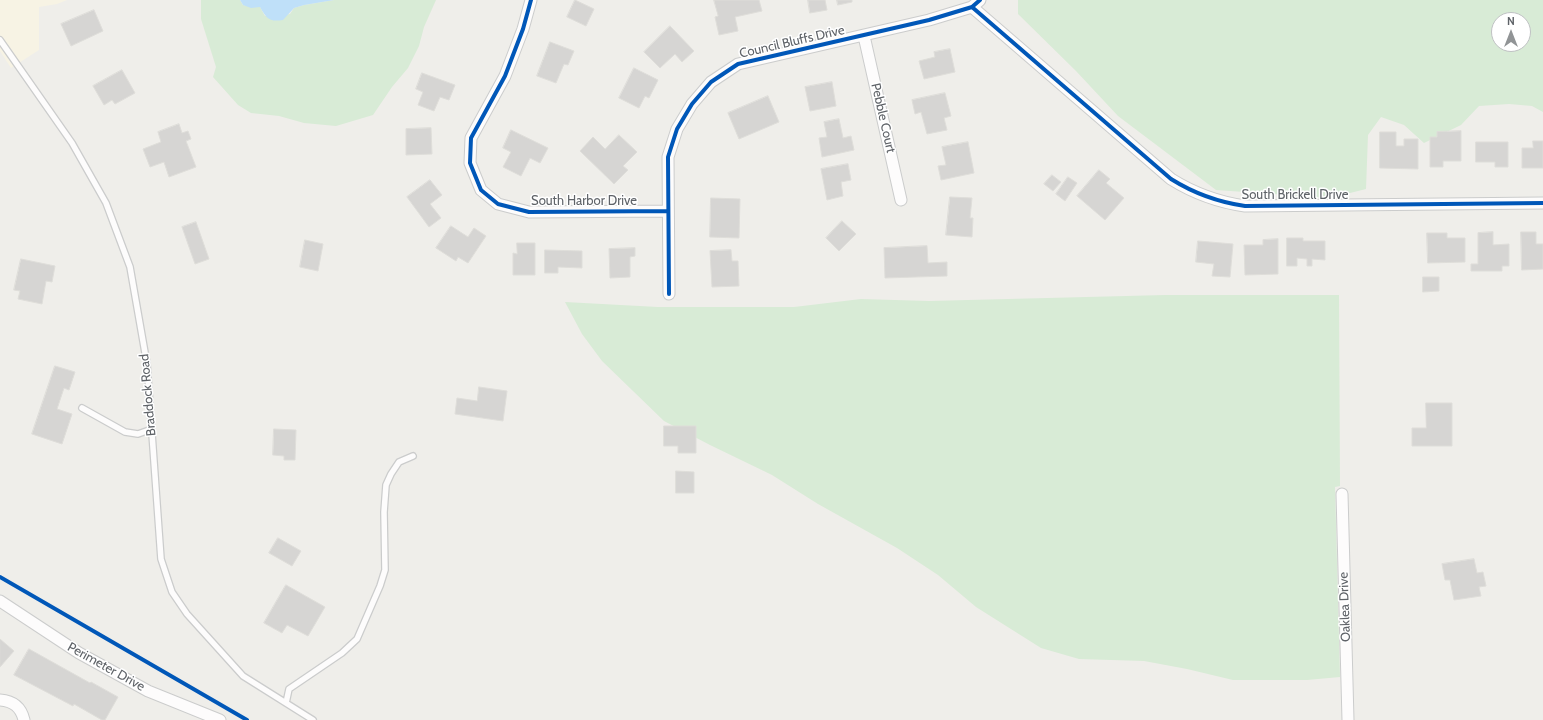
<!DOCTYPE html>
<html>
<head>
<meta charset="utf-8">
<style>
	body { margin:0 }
	#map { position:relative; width:1543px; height:720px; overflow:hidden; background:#efeeea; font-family:Cabin,sans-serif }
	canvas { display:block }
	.north { position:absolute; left:1491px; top:12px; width:40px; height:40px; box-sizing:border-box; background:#fff; border:1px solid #bfc1c3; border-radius:50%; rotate:0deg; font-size:11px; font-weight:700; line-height:16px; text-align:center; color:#5f6368 }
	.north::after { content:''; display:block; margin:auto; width:14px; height:18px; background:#919496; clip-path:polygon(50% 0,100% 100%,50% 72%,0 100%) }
</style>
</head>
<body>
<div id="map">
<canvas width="1543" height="720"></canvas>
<div class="north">N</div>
</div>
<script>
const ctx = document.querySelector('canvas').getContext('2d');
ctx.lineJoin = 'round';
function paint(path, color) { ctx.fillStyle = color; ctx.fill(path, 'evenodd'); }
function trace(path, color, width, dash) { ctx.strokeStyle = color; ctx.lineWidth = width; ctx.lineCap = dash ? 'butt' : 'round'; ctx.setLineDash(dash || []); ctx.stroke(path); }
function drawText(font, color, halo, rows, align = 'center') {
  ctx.font = font + ' Cabin,sans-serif'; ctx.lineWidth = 3; ctx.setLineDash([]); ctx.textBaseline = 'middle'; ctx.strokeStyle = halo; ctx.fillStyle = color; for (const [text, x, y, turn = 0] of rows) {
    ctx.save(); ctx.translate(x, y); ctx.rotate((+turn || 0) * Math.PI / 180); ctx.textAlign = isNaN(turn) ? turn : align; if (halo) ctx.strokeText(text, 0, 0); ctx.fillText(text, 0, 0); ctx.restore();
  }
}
const commercial = new Path2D(`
	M0,0h67l-10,4 -18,3v43l-28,18 -11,-17z`);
const green = new Path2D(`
	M201,0h39l3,5 17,2 5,9 25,-2 4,-6 10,-3 30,-5h102l-12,27 -5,19 -11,22 -16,19 -19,28 -37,11 -32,-3 -25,-7 -28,-3 -13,-8 -25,-28 3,-10 -15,-48z
	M1018,0h525v112l-11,-6 -23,-2 -30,2 -18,19 -37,18 -20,-18 -23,-8 -13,18 -2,54 -36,9 -114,-8 -98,-74 -42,-45 -58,-57zM1499,20h24v24h-24z
	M1165,295h174l1,191 -5,1 5,190 -33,3h-74l-46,-11 -43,-8 -65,-2 -38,-11 -65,-41 -38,-32 -41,-27 -79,-44 -46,-29 -62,-30 -46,-24 -62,-60 -20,-27 -17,-32 93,5h136l67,-8 68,2z`);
const water = new Path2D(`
	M240,0h94l-30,5 -10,3 -11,12c-14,2 -16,-1 -23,-13l-9,1 -8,-3z`);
const building = new Path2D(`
	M575,0l19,9 -8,17 -19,-9z
	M714,0h45l3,11 -27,6 3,14 -19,4 -4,-18 3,-1z
	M808,0h17l2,10 -17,3z
	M837,0h15v2l-14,3z
	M94,10l9,21 -32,15 -10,-22z
	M670,26l24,25 -12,11 -7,-8 -15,14 -16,-16z
	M550,42l24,9 -6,14 -4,-1 -8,19 -19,-7z
	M950,49l5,23 -31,7 -5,-18 16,-4 -1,-5z
	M634,68l24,12 -9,18 -4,-2 -6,12 -20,-10z
	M122,70l13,23 -20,11 -3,-4 -8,5 -11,-19z
	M422,73l33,12 -6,15 -9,-3 -6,14 -16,-6 5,-13 -7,-3z
	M832,82l4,24 -26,5 -5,-24z
	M945,93l6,23 -7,2 3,12 -20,4 -6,-22 -6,2 -3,-14z
	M768,96l11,26 -40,17 -11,-26z
	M839,119l4,19 8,-2 3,14 -32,7 -3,-19 8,-1 -3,-15z
	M179,124l3,9 6,-2 3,8 -5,2 10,26 -27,10 -5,-15 -14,5 -7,-18 18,-7 -3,-10z
	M431,128l1,26 -26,1v-26z
	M511,130l37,18 -8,15 -10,-5 -9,18 -18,-9 8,-15 -8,-4z
	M1461,131v30h-18v6h-13v-30h7v-5z
	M1380,132h16v14h8v-7h14v30l-38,-1z
	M619,135l18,17 -14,14 5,4 -14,14 -34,-33 13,-14 12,12z
	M1533,141h10v27h-21v-20h11z
	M968,142l6,31 -33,7 -3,-14 8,-1 -4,-18z
	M1476,142h32v25h-13v-5h-19z
	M848,164l3,16 -10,2 2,14 -16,4 -6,-31z
	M1099,170l11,9 -4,4 18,15 -19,22 -28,-24z
	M1052,175l9,7 -8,9 -9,-7z
	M1068,177l9,6 -12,18 -9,-7z
	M430,180l12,15 -12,9 11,14 -12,9 -22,-30z
	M950,197l22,1 -2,20h3l-1,19 -26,-2z
	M711,198l29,1 -1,39 -29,-1z
	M842,221l14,13 -17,17 -13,-13z
	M196,222l13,37 -14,5 -13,-37z
	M451,226l17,11 6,-9 12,8 -18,27 -10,-6 -2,4 -20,-13z
	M1493,232v13l16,-1v22h-7v5h-31v-7h7v-31z
	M1521,232h15v12h7v25l-21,1z
	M1427,233h20v5h18v24l-37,1z
	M1287,238h16v3h22v19l-13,-1v7h-5v-7l-10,-1v8h-10z
	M1278,239v35l-33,1 -1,-30h19v-5z
	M305,240l18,4 -5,27 -18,-4z
	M1198,241l35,3 -3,33 -18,-1 2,-12 -18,-2z
	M517,243h18v32h-22v-22l4,1z
	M927,246l1,17 19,-1v14l-62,2 -1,-30z
	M635,248v8l-5,1v20l-20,1 -1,-29z
	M545,250l37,1v17l-24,-1v6h-13z
	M731,250l1,11h6l1,25 -27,1 -2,-36z
	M21,259l34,7 -3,16 -6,-1 -4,23 -24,-5 2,-8 -6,-1z
	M1423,277h16v14l-16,1z
	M55,366l20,6 -6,18 -5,-2 -7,21 15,5 -10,30 -30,-10z
	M479,387l28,4 -4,30 -48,-7 2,-16 20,3z
	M1426,403h26v43h-40v-18h14z
	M664,426h32v27h-18v-7h-14z
	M274,429l22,1 -1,30h-11v-4l-11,-1z
	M676,471l18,1v21h-18z
	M278,538l23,13 -9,15 -23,-13z
	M1474,559l3,14 6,-1 3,14 -7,1 2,9 -27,4 -4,-20h-5l-3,-16z
	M286,585l39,22 -17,29 -21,-11 -5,8 -18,-10z
	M0,639l14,12 -14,16z
	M29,649l61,34 1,-1 27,15 -13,23h-3l-28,-16 -1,2 -59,-31z`);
const lane = new Path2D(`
	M0,40l72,103 34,60 24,64 17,97 14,195 11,33 15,22 56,62 70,44
	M82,408l43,24 13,2 14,-5
	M286,703l3,-14 53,-36 15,-14 23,-53 5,-16 -1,-58 2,-27 5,-11 8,-12 14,-6`);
const street = new Path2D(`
	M531,0l-8,29 -18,47 -34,62 -1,25 11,27 17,14 31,8 139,-1
	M972,7l199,172c24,15 46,23 74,27l298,-3
	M864,36l37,164
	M669,294l-1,-137 9,-28 15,-25 19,-22 27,-18 191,-44 43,-13 8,-7
	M1342,494l6,226
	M0,601l79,52 69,38 72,29
	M0,700c13,1 21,7 24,20`);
const cycleway = new Path2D(`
	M531,0l-8,29 -18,47 -34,62 -1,25 11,27 17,14 31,8 139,-1
	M972,7l199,172c24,15 46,23 74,27l298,-3
	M669,294l-1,-137 9,-28 15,-25 19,-22 27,-18 191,-44 43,-13 8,-7
	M0,577l247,143`);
const streetNames = [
	["Council Bluffs Drive",792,42,-13],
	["Pebble Court",883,118,77],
	["South Brickell Drive",1295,195],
	["South Harbor Drive",584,201],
	["Braddock Road",148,395,-95],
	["Oaklea Drive",1345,607,-92],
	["Perimeter Drive",106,667,29]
];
paint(commercial, '#f7f3e4');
paint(green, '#d8ebd6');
paint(water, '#bfe0f9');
paint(building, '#d6d5d3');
trace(building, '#deddd9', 1);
trace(lane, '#cbcccc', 8);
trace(street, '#cbcccc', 13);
trace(lane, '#fdfcfc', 5.5);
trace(street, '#fdfcfc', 11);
trace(cycleway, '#0057b8', 4);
drawText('13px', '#5f6368', '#fff', streetNames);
</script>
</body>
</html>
